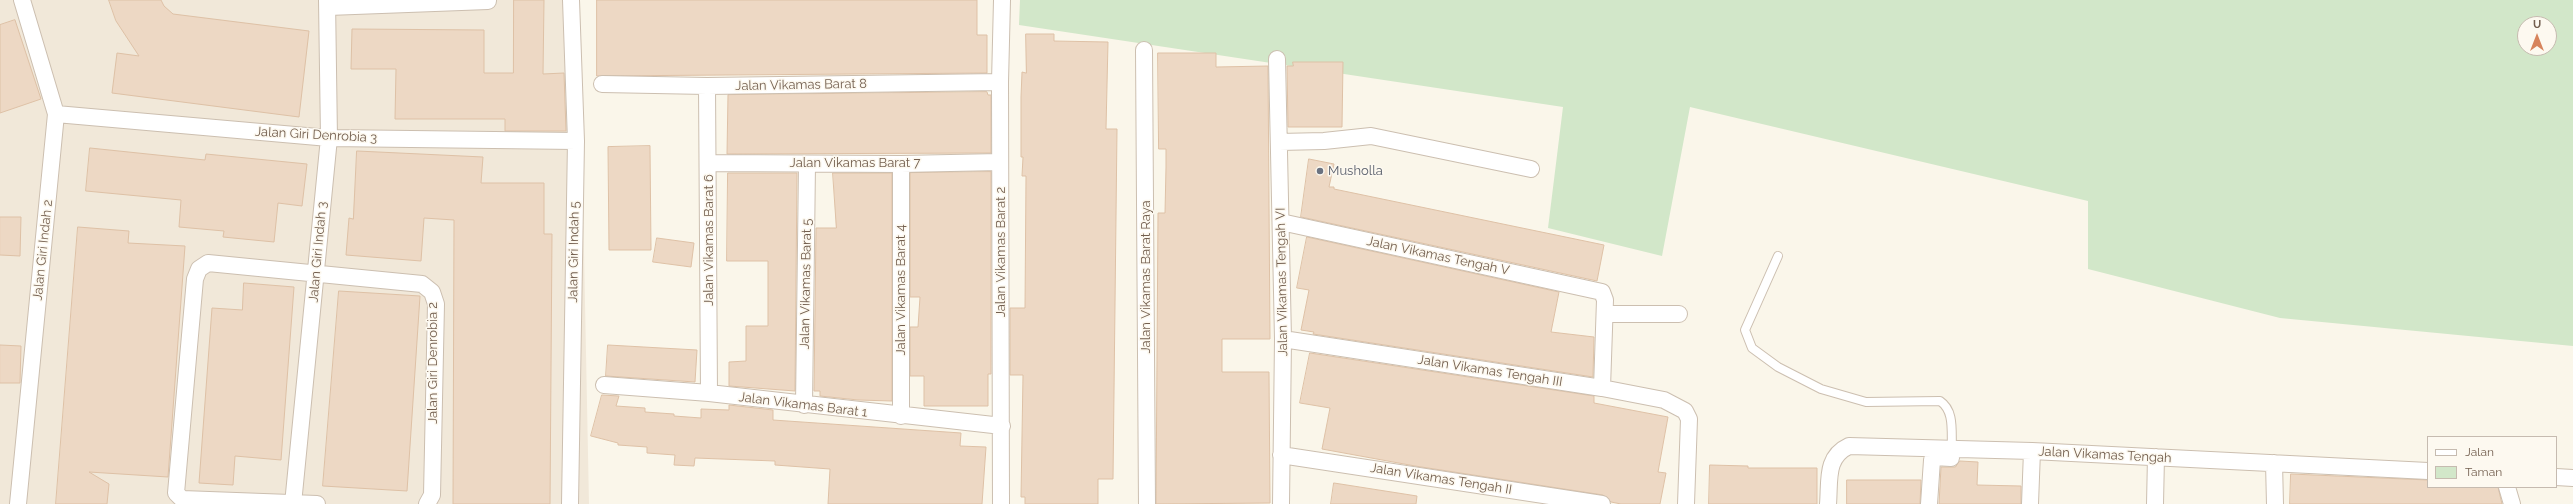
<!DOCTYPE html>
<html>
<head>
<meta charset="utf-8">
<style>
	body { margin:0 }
	#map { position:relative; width:2573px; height:504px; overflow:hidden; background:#faf6ea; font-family:Raleway,sans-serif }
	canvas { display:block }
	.legend { position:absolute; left:2427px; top:436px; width:130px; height:52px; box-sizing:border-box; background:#fdf9f0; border:1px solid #c6bbb0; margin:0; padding:5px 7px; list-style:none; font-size:12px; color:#735f4f }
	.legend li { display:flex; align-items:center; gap:8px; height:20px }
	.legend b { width:20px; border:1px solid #c6bbb0 }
	.north { position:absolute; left:2517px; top:16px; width:40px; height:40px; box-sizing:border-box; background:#fdf9f0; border:1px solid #c6bbb0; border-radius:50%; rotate:0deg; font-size:11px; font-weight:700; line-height:16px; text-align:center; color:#735f4f }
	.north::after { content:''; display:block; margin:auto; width:14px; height:18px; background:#d7845c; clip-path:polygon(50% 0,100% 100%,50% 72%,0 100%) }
</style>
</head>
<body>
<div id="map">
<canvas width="2573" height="504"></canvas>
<ul class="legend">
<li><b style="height:5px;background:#fff"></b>Jalan</li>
<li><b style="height:11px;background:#d2e7c9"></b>Taman</li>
</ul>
<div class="north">U</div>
</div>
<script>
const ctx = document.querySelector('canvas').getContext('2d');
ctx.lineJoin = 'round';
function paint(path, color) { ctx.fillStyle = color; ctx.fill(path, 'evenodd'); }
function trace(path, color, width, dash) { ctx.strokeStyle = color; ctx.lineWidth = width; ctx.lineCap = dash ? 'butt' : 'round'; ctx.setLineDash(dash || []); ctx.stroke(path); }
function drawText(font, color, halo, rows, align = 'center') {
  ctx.font = font + ' Raleway,sans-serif'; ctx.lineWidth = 3; ctx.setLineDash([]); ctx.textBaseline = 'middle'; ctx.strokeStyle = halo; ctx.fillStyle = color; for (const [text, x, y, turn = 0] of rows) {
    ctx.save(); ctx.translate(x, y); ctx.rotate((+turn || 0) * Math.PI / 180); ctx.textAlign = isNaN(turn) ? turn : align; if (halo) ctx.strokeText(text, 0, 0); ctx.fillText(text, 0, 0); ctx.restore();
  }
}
const residential = new Path2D(`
	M0,0h579l10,504h-589z`);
const green = new Path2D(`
	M1020,0h1553v346l-293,-28 -192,-49v-68l-398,-94 -28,149 -114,-28 15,-121 -544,-82zM2525,24h24v24h-24z`);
const building = new Path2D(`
	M109,0h52l3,6 9,8 136,17 -10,86 -187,-24 5,-40 22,3 -23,-35z
	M514,0h30l-1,74 21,-1 2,58h-61v-12h-110l1,-50h-45l1,-40 132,1v43h29z
	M597,0h380v35h10v38l-390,3z
	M15,20l26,79 -41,14v-88z
	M1026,34h28v7l54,1 -2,87h11l-4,350h-15v25h-73v-7h-4l2,-122h-13v-67h15l1,-132h-4l1,-19h-2v-60l1,-25 4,1z
	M1158,53h58v14l52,-1 2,273h-48v33h47l1,131 -114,1 2,-291h7l1,-46v-18h-7z
	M1293,62h50l-1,65h-54l-1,-61h6z
	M987,92l1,3h3v58l-264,1 1,-59z
	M650,146l1,104h-42l-1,-103z
	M90,148l115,12 1,-6 101,10 -5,42 -24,-3 -4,39 -51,-5 1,-6 -45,-4 2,-27 -95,-9z
	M357,151l126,6 -2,26h63v51h8l-2,270h-97l1,-284 -30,-2 -3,43 -75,-6 3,-37 4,1z
	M1309,159l25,5 -5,23h5v2l270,56 -7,36 -296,-64z
	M991,172v202h-3v32h-64v-30h-14v-49h8l2,-30h-10v-124z
	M728,173h69l-2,218 -66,-5v-24l17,-1v-35h22v-65h-41z
	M833,173h59v228l-34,-1 -38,-4v-5h-6l2,-163h20z
	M0,217h21l-1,39 -20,-1z
	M78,227l51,4 -1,12 57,3 -17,231 -79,-5 20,12 -2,20h-51z
	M1307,237l252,55 -8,40 43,5 -1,40 -280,-43 1,-2 -13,-2 8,-40 -12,-2z
	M657,238l37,5 -3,24 -38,-5z
	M244,283l50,4 -13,173 -46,-4 -2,29 -34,-2 13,-175 30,2z
	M339,291l81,5 -13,195 -84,-5z
	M0,345l21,1 -1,37h-20z
	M608,345l89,5 -2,32 -89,-6z
	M1310,353l284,43v7l74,14 -10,55 8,1 -6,31h-39l-10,-2 -8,-7 -188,-29 -93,-17 8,-41 -30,-5z
	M602,395l17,1 -3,10 29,2v4l29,2v2l27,2v-9l28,1v-5l44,5v10l188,13 -1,13 26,1 -4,57h-154l2,-35 -55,-4v-4l-80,-3 -1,8 -20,-1 1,-10 -28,-2v-6l-29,-2v-2l-27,-7z
	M1960,461l18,1 -1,23 44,1v18h-82l2,-37h14z
	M1710,465l38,1v2h69v36h-108z
	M2291,474l137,6v7h70l4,17h-212z
	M1847,480h74l-1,24h-73z
	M1334,483l83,13 -1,8h-85z`);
const service = new Path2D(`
	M1778,256l-33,74 7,18 26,19 43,22 45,13 74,-1c15,10 11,31 12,48`);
const minor = new Path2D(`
	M328,7l160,-6
	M1144,50l3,454
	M1277,59l6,280 -2,165
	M602,84l105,2 293,-4
	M707,86l2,307
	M56,114l273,24 247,3
	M1279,142l45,-1 47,-5 160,33
	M709,163l192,1 99,-2
	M901,164v252
	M1281,222l321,70 3,8 -3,88
	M1605,314h74
	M1283,339l319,49 62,12 21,11 4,8 -3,85
	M604,385l105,8 293,33
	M804,405l3,-241
	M1281,455l321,49
	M2274,463l1,41
	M2556,477l17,1
	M2507,487l5,17
	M18,504l38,-390 -34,-114
	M293,504l36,-366 -2,-138
	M317,504l-135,-5 -6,-6 19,-214 4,-10 9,-6 214,21 10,8 4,12 -4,191 -5,9
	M570,504l6,-363 -5,-141
	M1001,504l-1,-422 2,-82
	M1828,504c2,-23 -3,-47 21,-58l183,5 396,20
	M1929,504l3,-44 2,-3 17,1
	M2030,504l2,-53
	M2155,504l1,-47`);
const markers = [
	[1320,171,4,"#6b7280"]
];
const streetNames = [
	["Jalan Vikamas Barat 8",801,85,-1],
	["Jalan Giri Denrobia 3",316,135,3],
	["Jalan Vikamas Barat 7",855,163],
	["Jalan Vikamas Barat 6",709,240,-90],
	["Jalan Giri Indah 2",43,250,-84],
	["Jalan Giri Indah 3",318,252,-85],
	["Jalan Giri Indah 5",574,252,-89],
	["Jalan Vikamas Barat 2",1001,252,-90],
	["Jalan Vikamas Tengah V",1438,256,12],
	["Jalan Vikamas Barat Raya",1146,277,-90],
	["Jalan Vikamas Tengah VI",1282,282,-91],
	["Jalan Vikamas Barat 5",806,284,-89],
	["Jalan Vikamas Barat 4",901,290,-90],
	["Jalan Giri Denrobia 2",433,363,-90],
	["Jalan Vikamas Tengah III",1490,371,9],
	["Jalan Vikamas Barat 1",803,405,7],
	["Jalan Vikamas Tengah",2105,455,3],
	["Jalan Vikamas Tengah II",1441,479,9]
];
const worshipNames = [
	["Musholla",1328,171]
];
paint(residential, '#f1e8d9');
paint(green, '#d2e7c9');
paint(building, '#edd8c4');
trace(building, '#dec1a6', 1);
trace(service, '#ccbfb0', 10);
trace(minor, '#ccbfb0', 18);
trace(service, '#fff', 8);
trace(minor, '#fff', 16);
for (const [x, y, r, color] of markers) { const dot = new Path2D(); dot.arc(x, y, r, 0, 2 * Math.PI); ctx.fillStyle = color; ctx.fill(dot); trace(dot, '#fdf9f0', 1.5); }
drawText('13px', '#735f4f', '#fdf9f0', streetNames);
drawText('13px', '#5b616d', '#fdf9f0', worshipNames, 'left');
</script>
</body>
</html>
